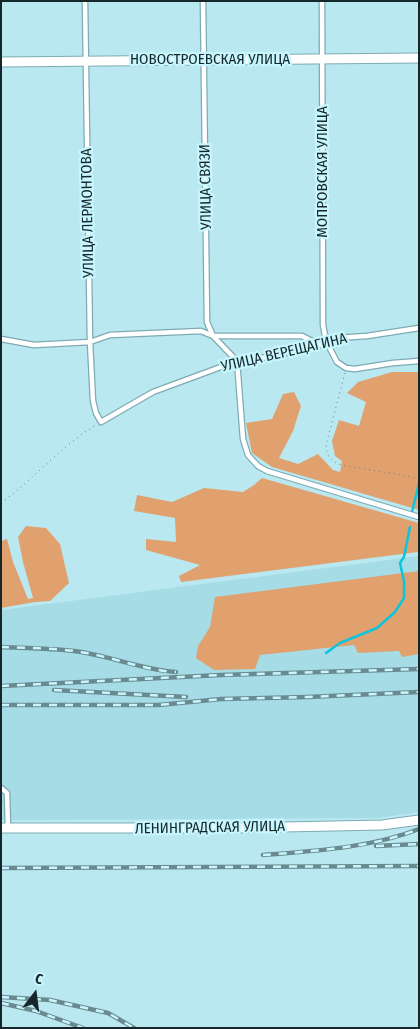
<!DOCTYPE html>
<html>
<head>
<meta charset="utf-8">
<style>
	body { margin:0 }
	#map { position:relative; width:420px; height:1029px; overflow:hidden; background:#bae8f1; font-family:"Fira Sans Condensed",sans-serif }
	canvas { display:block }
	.frame { position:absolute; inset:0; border:2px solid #15272a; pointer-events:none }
	.north { position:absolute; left:10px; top:969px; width:50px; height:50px; -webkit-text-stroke:4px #c7f6fe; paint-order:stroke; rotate:15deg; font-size:14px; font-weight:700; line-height:20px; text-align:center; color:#15272a }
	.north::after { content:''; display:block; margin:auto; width:18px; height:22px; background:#15272a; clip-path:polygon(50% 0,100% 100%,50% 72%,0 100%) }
</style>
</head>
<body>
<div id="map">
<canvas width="420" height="1029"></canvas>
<div class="frame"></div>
<div class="north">С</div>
</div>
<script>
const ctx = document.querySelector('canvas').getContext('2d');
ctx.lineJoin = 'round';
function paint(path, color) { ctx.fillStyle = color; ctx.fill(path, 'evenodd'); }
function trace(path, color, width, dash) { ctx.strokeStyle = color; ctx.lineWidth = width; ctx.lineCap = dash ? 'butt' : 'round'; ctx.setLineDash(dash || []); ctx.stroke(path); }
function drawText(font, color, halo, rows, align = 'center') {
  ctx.font = font + ' "Fira Sans Condensed",sans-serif'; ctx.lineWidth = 4.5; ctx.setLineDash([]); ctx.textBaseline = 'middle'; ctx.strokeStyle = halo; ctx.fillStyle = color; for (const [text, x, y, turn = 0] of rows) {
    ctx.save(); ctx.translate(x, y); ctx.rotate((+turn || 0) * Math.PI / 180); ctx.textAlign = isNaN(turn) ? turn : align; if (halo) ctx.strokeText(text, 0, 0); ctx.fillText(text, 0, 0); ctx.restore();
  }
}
const built = new Path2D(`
	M419,556v256l-41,6 -377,2v-210z`);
const green = new Path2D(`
	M392,372h27v138l-147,-43 -20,-14 -6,-30 26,-4 11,-25 11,-2 7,14 -8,25 -14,27 19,6 20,-10 15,16 7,2 2,-11 -7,-5 -3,-15 7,-21 20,6 7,-24 -19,-9 11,-11z
	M262,478l157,45 -1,29 -237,30 -2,-6 21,-11 -54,-15v-11l30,3 -1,-24 -41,-7 3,-16 35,7 32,-14 39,4 11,-7z
	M26,526l20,2 14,16 9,39 -19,18 -15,1 -34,6v-67l6,-2 6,23 15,37 5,-1 -10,-36 -5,-25z
	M419,571v83l-17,3 -3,-6 -41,2 -4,-8 -94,10 -5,14 -41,1 -18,-12 2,-12 12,-19 5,-30z`);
const stream = new Path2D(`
	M412,512l7,-29
	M326,653l14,-10 37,-15 18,-16 9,-14v-17l-4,-18 4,-6 6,-30`);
const path = new Path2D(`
	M345,373l-19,72c1,12 4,16 15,20l78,13
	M1,503c33,-24 60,-57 95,-78`);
const service = new Path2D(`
	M85,1l5,341 3,59 3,12 5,9 52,-30 84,-31 31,-4 52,-12 16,-7 31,-2 52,-8
	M203,1l4,321 6,14 24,25 6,78 5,16 10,11 9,5 152,46
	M322,1l1,324 3,16 11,21 9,6 9,1 38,-6 26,-2
	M1,339l33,6 56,-3 20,-7 91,-4 12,5h89l18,9
	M1,788l6,5 1,35`);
const minor = new Path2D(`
	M1,62l418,-4
	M1,828h234l147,-3 37,-5`);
const rail = new Path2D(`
	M1,647c24,1 49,1 73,4 34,4 68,19 102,21
	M1,686l220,-11 198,-6
	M54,690l132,7
	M1,705h158l62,-6 87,-2 111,-5
	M376,846l43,-2
	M263,855c50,-4 108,-7 156,-26
	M1,868l418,-2
	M1,997l49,3 58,13 26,15
	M1,1003l35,8 47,17`);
const streetNames = [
	["НОВОСТРОЕВСКАЯ УЛИЦА",210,60],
	["МОПРОВСКАЯ УЛИЦА",323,172,-90],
	["УЛИЦА СВЯЗИ",206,187,-91],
	["УЛИЦА ЛЕРМОНТОВА",88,213,-91],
	["УЛИЦА ВЕРЕЩАГИНА",284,353,-13],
	["ЛЕНИНГРАДСКАЯ УЛИЦА",210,828,-1]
];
paint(built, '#a5dce6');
paint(green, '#e0a16f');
trace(stream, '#0bc5dd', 2.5);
trace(service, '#7eabb3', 7);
trace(minor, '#7eabb3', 11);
trace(path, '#607f84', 1, [1, 4]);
trace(service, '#fff', 4.5);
trace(minor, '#fff', 9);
trace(rail, '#6a8a90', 4.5);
trace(rail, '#c7f6fe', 2.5, [8]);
drawText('15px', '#15272a', '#c7f6fe', streetNames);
</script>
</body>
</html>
